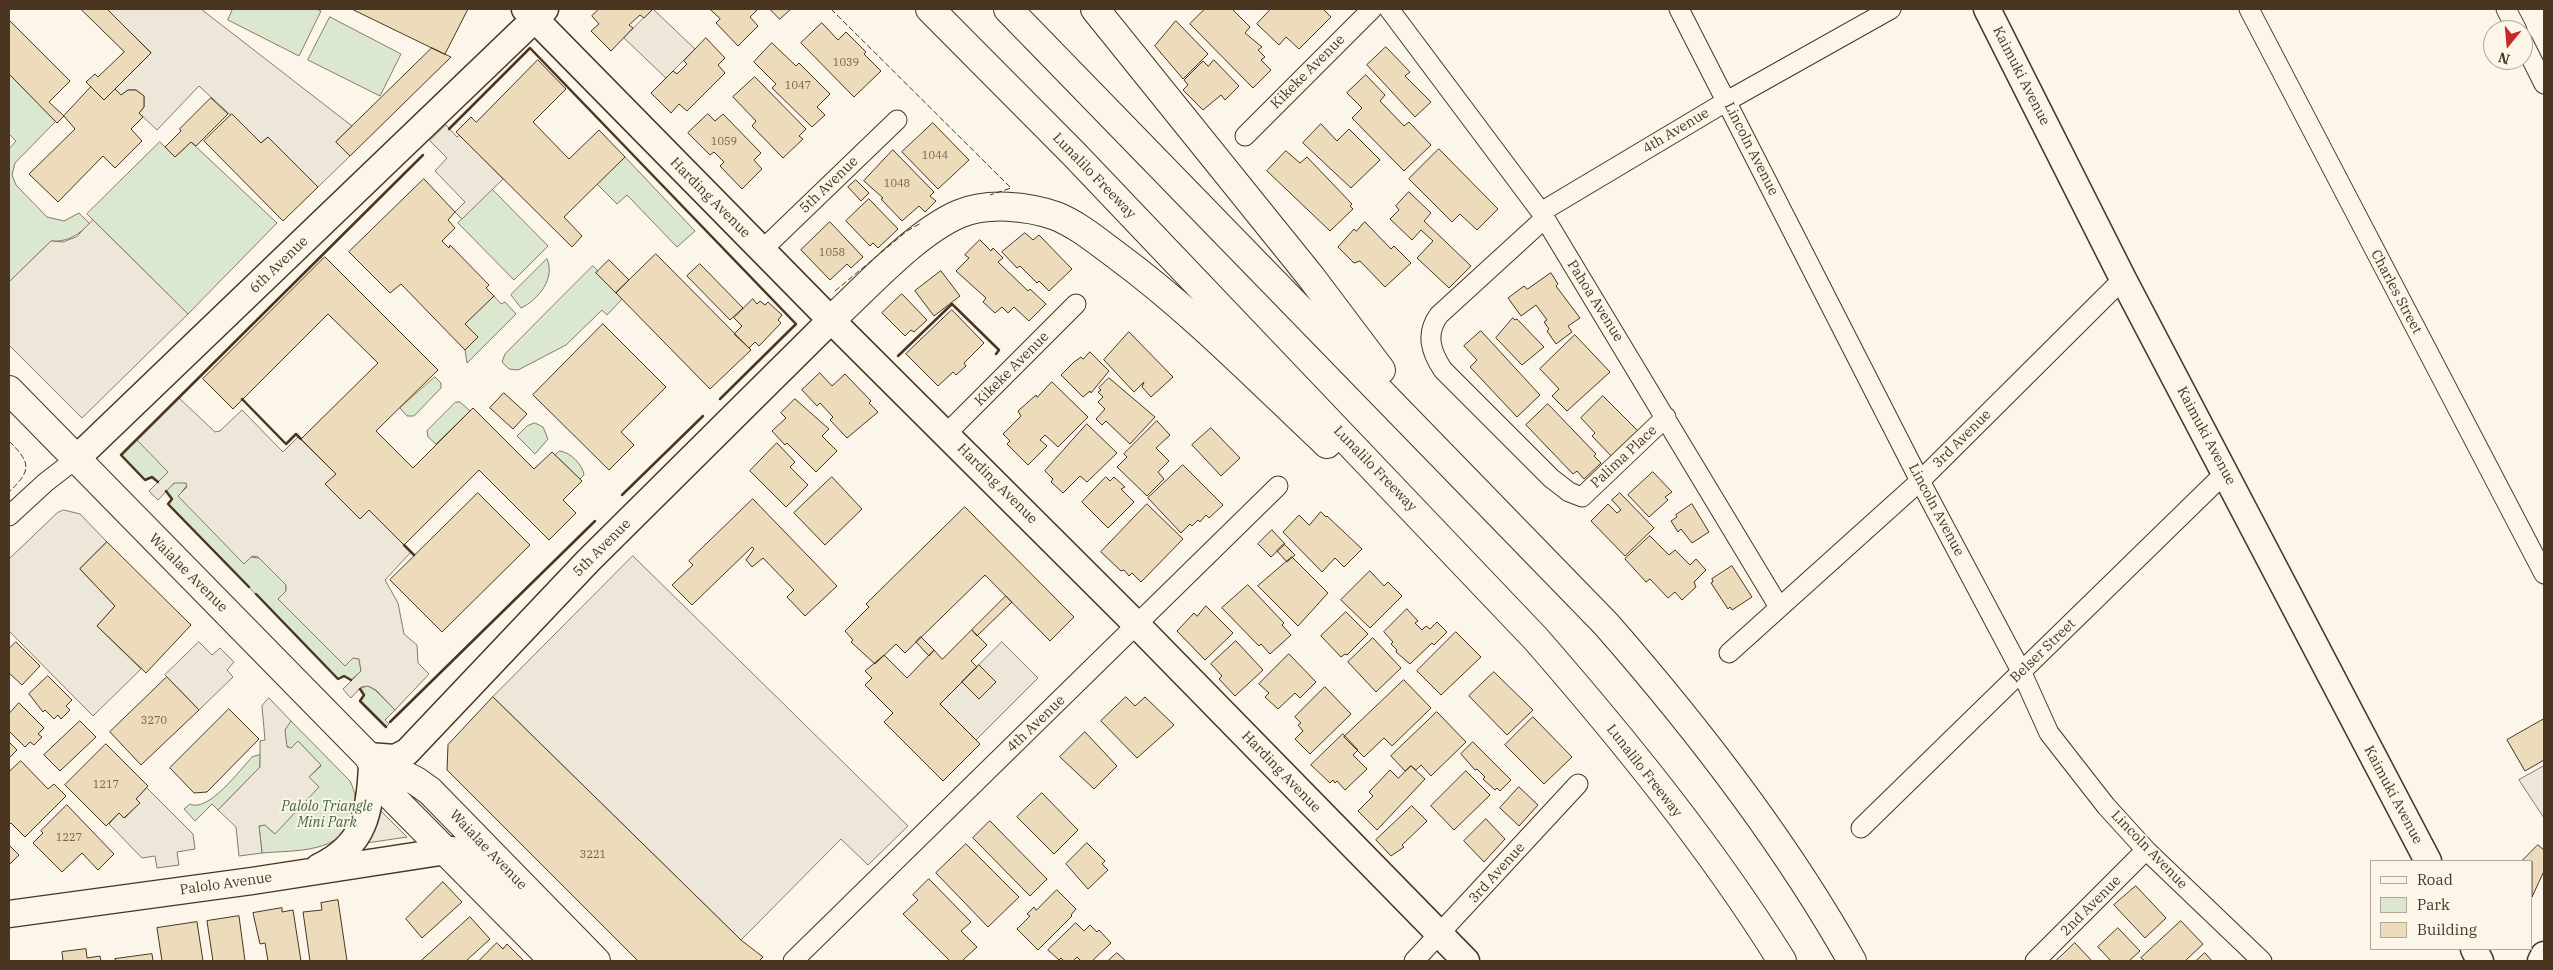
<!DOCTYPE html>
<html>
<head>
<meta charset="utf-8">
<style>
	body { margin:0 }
	#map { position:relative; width:2553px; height:970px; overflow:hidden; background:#fbf6e9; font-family:"IBM Plex Serif",serif }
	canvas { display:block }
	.frame { position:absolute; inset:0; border:10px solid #4a3520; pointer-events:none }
	.legend { position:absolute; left:2370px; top:860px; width:162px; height:90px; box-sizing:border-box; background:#fbf6e9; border:1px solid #b4a999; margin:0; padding:6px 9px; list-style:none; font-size:15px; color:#4a3520 }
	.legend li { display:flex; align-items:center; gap:10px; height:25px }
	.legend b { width:25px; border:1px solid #b4a999 }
	.north { position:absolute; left:2483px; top:20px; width:50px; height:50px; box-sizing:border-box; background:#fbf6e9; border:1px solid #b4a999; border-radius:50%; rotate:197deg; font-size:14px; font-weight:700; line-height:20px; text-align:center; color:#4a3520 }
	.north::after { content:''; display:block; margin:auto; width:18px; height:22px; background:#c62828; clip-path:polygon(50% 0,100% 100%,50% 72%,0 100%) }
</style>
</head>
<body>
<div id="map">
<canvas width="2553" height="970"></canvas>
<div class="frame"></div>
<ul class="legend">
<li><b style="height:6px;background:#fbf6e9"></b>Road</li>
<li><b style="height:14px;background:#dce7d0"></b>Park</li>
<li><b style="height:14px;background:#ecdcbc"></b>Building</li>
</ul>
<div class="north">N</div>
</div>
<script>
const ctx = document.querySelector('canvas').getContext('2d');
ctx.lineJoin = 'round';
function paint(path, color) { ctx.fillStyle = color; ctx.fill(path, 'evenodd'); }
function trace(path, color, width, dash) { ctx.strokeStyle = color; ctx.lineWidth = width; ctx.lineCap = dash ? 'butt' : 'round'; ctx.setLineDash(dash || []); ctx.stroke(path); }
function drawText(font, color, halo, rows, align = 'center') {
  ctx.font = font + ' "IBM Plex Serif",serif'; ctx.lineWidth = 4; ctx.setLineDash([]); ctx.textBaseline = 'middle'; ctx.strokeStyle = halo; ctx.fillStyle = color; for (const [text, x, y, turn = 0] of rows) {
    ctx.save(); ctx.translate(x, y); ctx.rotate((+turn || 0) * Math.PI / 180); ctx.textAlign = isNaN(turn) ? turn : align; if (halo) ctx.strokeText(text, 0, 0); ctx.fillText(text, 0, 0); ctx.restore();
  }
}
const green = new Path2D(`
	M233,9h83l5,2 -22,45 -71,-36z
	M330,17l71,37 -21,42 -72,-36z
	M9,74l47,47 -41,42 -3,12 4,10 31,32 17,4 15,-8 11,11c-13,11 -21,18 -39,17l-42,41v-133l7,-8 -7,-7z
	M160,142l15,15 16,-15 86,81 -89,91 -101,-100z
	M625,157l70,74 -18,16 -50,-52 -10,9 -20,-20z
	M492,189l56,57 -34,34 -56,-57z
	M547,259c9,19 -9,41 -26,49l-10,-13z
	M593,266l5,5 -2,2 26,26 -15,16 -5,-5 -36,35 -48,25 -9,-1 -7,-7 3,-8z
	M494,296l7,8 4,-2 11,12 -49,49 -2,-13 13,-13 -13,-13z
	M435,377l6,6v5l-27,28h-7l-7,-8z
	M456,402h4l10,9 -34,33 -8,-7 -1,-6z
	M535,423l8,4 5,12 -13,15 -18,-18 10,-10z
	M137,439l32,33 -11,10 -6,-5 -7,3 -24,-25z
	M560,451c10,1 23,14 24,24l-4,4 -25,-24z
	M176,482h8l3,3 -8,11 72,61 8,1 27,27v6l-8,8 75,59 6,1 2,12 -10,9 -7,-4 -6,3 -170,-175 4,-5 -6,-8z
	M368,686l7,4 20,20 -10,10 4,4 -3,3 -26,-26 4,-6 -4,-6z
	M291,721l59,60c6,12 7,22 3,34 -10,39 -58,35 -91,38l-3,-27 6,-1 10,9 34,-57 12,-11 -23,-25 -7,7 -5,-2 -1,-16z
	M260,755v12l-42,43 -6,-6 -17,17 -11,-12 6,-5c18,9 50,-34 62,-47z`);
const parking = new Path2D(`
	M107,9h94l151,117 -16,16 14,14 -32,31 -50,-50 -7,6 -62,-57 -42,44 -18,-17 5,-6v-11l-8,-6h-8l-7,5 -6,-6 36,-36z
	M653,9l42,40 -29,29 -42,-40z
	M446,125l11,12 3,-2 43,44 -41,40 -7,-7 10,-10 -30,-31 12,-13 -17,-17z
	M93,220l95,94 -106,104 -73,-73v-63l42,-41 12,1 13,-5z
	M179,398l36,34 5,-1 22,-21 41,42 15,-15 38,37 -10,11 34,34 9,-9 42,42 -26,28 13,23 6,31 13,11 1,18 11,11 -34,36 -19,-20 -8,-4 -7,1 -10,11 -3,-3 -5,-6 18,-18 -2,-12 -6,-1 -8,8 -67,-67 8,-8v-6l-28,-28 -6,-1 -8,8 -66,-68 9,-9 -1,-4h-12l-16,17 -9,-9 19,-19 -31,-32z
	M64,510l16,4 27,28 -27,27 35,37 -18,20 44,43 -48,47 -84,-85v-72l48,-46z
	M633,556l275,270 -40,39 -27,-26 -100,101 -248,-243z
	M199,642l13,13 8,-7 14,14 -7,8 6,7 -34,33 -34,-35z
	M1002,642l36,36 -62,62 -36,-36z
	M269,698l22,23 -6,9 2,17 4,1 7,-7 23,24 -12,12 10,10 -44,47 -10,-9 -6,1 3,27 -23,3 -3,-29 -18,-17 42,-43v-26l5,-1 -3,-34z
	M2544,766v52l-25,-38z
	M147,788l46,46 2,15 -18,3 2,13 -22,3 -2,-12 -13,2 -33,-34 10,-11 6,5 14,-15 -3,-4z
	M375,805l32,32 -47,7z`);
const building = new Path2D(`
	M81,9h26l44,44 -47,47 -18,-18 9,-8 3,3 26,-25z
	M352,9h116l-23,45z
	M599,9h54l-9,9 -4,-3 -11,10 4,3 -22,23 -20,-20 8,-7 -7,-8z
	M710,9h46l1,1 -7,7 8,9 -20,20 -22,-23 4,-4z
	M770,9h21l-11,10z
	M1205,9h27l18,18 -5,6 17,14 -4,3 7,7 -4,3 10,10 -18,18 -63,-64z
	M1271,9h54l-1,1 7,7 -32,32 -13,-12 -7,8 -22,-21z
	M9,20l61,61 -21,21 15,14 -7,7 -48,-49z
	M1176,21l32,33 -25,25 -28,-33z
	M822,23l16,17 8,-8 20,20 -2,2 17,17 -27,26 -53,-54z
	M706,38l19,20 -7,7 7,8 -38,38 -8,-7 -8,9 -20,-20 22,-22 4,3 10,-10 -3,-3z
	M772,43l24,23 3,-3 31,31 -13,13 8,8 -13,12 -40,-39 4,-4 -22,-22z
	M1386,47l24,25 -5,4 26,26 -16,15 -48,-52z
	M432,48l19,9 -101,99 -14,-14z
	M538,60l28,29 -33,33 36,37 30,-29 26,27 -61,60 18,19 -10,11 -116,-115 15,-15 5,5z
	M1214,60l25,26 -14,14 -4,-5 -18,15 -20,-20 5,-5 -4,-5 19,-19 5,5z
	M1366,75l19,20 -5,6 24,25 5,-4 22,23 -27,26 -52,-53 10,-10 -15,-15z
	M755,77l51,52 -7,7 4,3 -20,19 -31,-32 4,-5 -23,-24z
	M91,87l13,13 11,-11 6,6 7,-5h8l8,6v11l-5,6 4,4 -12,12 11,12 -27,27 -12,-12 -45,46 -29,-28 46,-45 -11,-13z
	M211,98l17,16 -32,32 -5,-4 -16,15 -10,-10 16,-16 -1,-2z
	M232,114l29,29 7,-6 50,50 -35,34 -79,-80z
	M708,114l7,7 8,-7 38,39 -7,7 8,9 -20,20 -22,-23 4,-4 -10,-10 -4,3 -22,-22z
	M933,123l36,37 -31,29 -36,-37z
	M1321,124l16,17 12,-12 31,31 -29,28 -48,-45z
	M1439,149l59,60 -21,21 -17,-16 -8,8 -43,-43z
	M893,150l41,42 -4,4 6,5 -11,11 -6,-6 -17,15 -21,-22 2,-1 -19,-17z
	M1286,151l14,12 7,-6 45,47 -2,2 3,3 -23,22 -63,-60z
	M424,179l31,33 -7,8 7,8 -13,13 7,7 1,-3 39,40 -3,3 8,8 -29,28 13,13 -13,13 -64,-66 -11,9 -41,-41z
	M856,180l13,13 -8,8 -13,-14z
	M1409,192l22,21 -7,8 47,45 -22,22 -32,-30 16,-17 -12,-11 -9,10 -22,-21 9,-9 -3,-4z
	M869,199l29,30 -20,19 -5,-5 -3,3 -24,-25z
	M830,222l33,35 -12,11 -4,-4 -17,16 -29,-30z
	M1365,222l26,27 3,-3 17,17 -26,24 -25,-26 -6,2 -16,-16 16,-18 2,2z
	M1025,233l8,7 6,-5 33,34 -23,22 -10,-10 -2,2 -17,-17 -3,2 -15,-16z
	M980,240l11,11 2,-3 10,10 -5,4 30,29 2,-2 16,15 -17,17 -15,-14 -6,6 -6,-6 -7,6 -12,-11 3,-4 -30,-27 13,-13 -4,-3z
	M656,254l95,96 -41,39 -94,-96z
	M325,257l113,113 -62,61 37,37 60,-60 61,61 18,-17 30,29 -19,19 13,13 -27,27 -70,-70 -75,75 -35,-35 -9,9 -35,-35 11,-10 -35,-35 77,-76 -50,-49 -95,95 -30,-30z
	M609,260l20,20 -13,13 -20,-20z
	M700,264l43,44 -13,12 -43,-44z
	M941,271l19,25 -26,20 -19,-25z
	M1551,273l7,11 -2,2 24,32 -12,8 4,6 -16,12 -9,-13 2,-2 -5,-7 3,-2 -11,-15 -15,11 -13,-18 16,-12 3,3z
	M902,294l25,26 -13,12 -3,-2 -6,6 -23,-23z
	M753,299l4,5 3,-3 5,4 3,-3 14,13 -4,5 3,3 -22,23 -4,-4 -6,6 -15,-14 8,-8 -8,-8z
	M952,310l32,33 -20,20 2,3 -10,9 -3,-3 -15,14 -32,-32z
	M1513,318l2,2 2,-1 27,28 -22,18 -26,-27z
	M603,324l63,63 -45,45 13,13 -25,25 -76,-75z
	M1481,331l59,64 -23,22 -47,-50 7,-7 -13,-14z
	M1129,332l44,45 -22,20 -9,-10 2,-5 -10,10 -30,-32z
	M1575,335l35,37 -43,39 -15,-15 7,-7 -19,-20z
	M1090,352l19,19 -18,22 -1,-2 -7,6 -22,-22 13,-13 7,-5 2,2z
	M820,373l12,13 13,-12 26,27 -2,2 9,9 -31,26 -17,-18 3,-3 -13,-14 -3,3 -15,-16z
	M1109,378l46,39 -25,27 -24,-23 -4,4 -6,-6 9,-10 -7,-7 5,-5 -5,-5 3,-2 -2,-2z
	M1052,382l36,35 -30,30 -13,-12 -5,5 7,6 -19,19 -21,-21 3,-3 -7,-7 18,-18 -3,-5 18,-16 1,2z
	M504,393l23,21 -14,15 -23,-21z
	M1603,396l37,37 -26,26 -22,-23 3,-3 -14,-15z
	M795,399l34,30 -7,7 15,15 -21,21 -29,-29 -2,2 -13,-14 14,-13 -5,-5z
	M1548,404l48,50 -2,2 7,7 -17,16 -7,-8 -4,3 -47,-49z
	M1157,421l13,14 -14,13 13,13 -11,11 6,7 -17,17 -30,-29 10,-10 -3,-3z
	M1087,424l30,29 -30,29 -7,-6 -17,17 -12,-11 2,-3 -8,-8z
	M1211,428l29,30 -19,18 -29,-31z
	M777,443l18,19 -5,5 18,18 -22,22 -36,-36z
	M1183,465l40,40 -14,13 -3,-3 -6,7 -2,-2 -6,6 -2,-2 -9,9 -33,-35z
	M1653,472l19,20 -7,5 3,3 -19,17 -21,-22z
	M832,477l30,32 -37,36 -31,-32z
	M1106,477l4,4 4,-4 11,10 -4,2 13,13 -26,26 -26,-26z
	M478,493l52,52 -88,87 -52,-52z
	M1620,493l34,35 -29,28 -34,-35 17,-17 9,9 4,-3 -9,-10z
	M753,499l84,87 -32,30 -18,-19 7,-7 -31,-32 -11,9 -6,-7 8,-11 -2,-2 -60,58 -20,-20 21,-20 -4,-4z
	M1147,504l36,35 -42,43 -9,-9 -3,3 -5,-6 -3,1 -20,-19z
	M1692,504l17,28 -17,11 -11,-14 -3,3 -7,-11 6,-4 -1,-2z
	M965,507l109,110 -24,24 -65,-66 -80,78 -9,-9 -21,20 -24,-22 2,-2 -8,-9 24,-24 -3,-3 3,-3z
	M1321,512l5,5 1,-1 35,33 -18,18 -9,-9 -13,14 -39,-40 16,-17 10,10z
	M1272,530l13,14 -14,13 -13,-13z
	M1650,536l19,19 6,-5 15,15 6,-6 10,11 -12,12 2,5 -14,13 -7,-8 -7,6 -18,-19 -4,3 -21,-23z
	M107,542l84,83 -45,48 -49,-47 18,-20 -35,-37z
	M1284,544l11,11 -8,7 -10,-11z
	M1292,557l36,36 -30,33 -40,-40z
	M1732,566l20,31 -20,13 -2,-3 -2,2 -17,-26 2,-1 -1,-3z
	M1370,571l14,15 4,-4 14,14 -32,32 -29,-28z
	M1248,585l36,38 -2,2 9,10 -21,19 -9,-10 -2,2 -37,-38z
	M1006,596l6,6 -35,34 -5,-6z
	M1206,606l27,27 -28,27 -28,-29 17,-18 3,3z
	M1407,609l11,12 -3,2 7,7 4,-4 4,3 7,-7 10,10 -13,13 -2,-2 -22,21 -14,-12 1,-2 -6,-6 2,-2 -9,-10z
	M1346,612l22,22 -21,21 -2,-1 -4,3 -20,-21z
	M972,630l15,15 -16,16 6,6 -37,37 40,40 -37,37 -59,-59 9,-9 -28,-28 7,-7 -7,-7 19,-16 23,23 27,-28 8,9z
	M1456,632l25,25 -40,38 -24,-24z
	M921,637l13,13 -5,6 -13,-14z
	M1373,638l28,30 -25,24 -28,-30z
	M1236,641l27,29 -28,26 -16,-17 3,-3 -11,-12z
	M16,642l24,24 -18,19 -13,-12v-24z
	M1289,654l27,28 -16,16 -5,-5 -17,16 -13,-12 4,-4 -10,-9z
	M979,665l17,17 -17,17 -17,-17z
	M1494,672l39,38 -26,25 -38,-39z
	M48,676l24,24 -6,6 4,4 -9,9 -3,-4 -4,4 -9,-9 -2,2 -14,-18z
	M167,677l32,33 -58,55 -31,-33z
	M1404,680l27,28 -39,38 -8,-8 -20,19 -20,-20z
	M1325,687l26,27 -41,40 -15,-15 8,-8 -5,-6 3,-2 -6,-6z
	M493,697l248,243 22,17 -4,4h-121l-191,-191 1,-25z
	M1126,697l9,9 10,-9 29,28 -37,33 -36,-37z
	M19,703l25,25 -6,6 4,3 -8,8 -4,-3 -5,5 -16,-16v-17z
	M229,709l30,30 -52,53 -13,1 -24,-25z
	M1437,712l29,30 -35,34 -10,-11 -5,5 -5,-4 -6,5 -14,-15z
	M1533,717l39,40 -28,27 -39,-39z
	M2544,719v41l-19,11 -18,-31z
	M80,721l16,16 -36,34 -16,-16z
	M1085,732l32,34 -23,23 -34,-32z
	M1343,734l15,16 -5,5 14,14 -22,21 -8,-9 -2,2 -2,-3 -3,3 -19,-18z
	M9,742l8,8 -8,8z
	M1473,742l38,38 -11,11 -3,-3 -2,2 -12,-11 2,-2 -8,-8 -2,1 -14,-16z
	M106,744l42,42 -12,13 4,4 -16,15 -5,-5 -13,13 -41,-41z
	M21,761l27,28 6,-5 12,12 -41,41 -14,-14 -2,2v-53z
	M1411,766l14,13 -48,51 -19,-19 15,-15 -4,-4 21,-22 8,8z
	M1466,771l24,24 -36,35 -23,-24z
	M1519,787l19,18 -19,21 -19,-18z
	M1042,793l36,37 -24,24 -37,-37z
	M67,805l47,49 -16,16 -16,-17 -20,19 -29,-29 10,-10 -2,-2z
	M1412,806l15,15 -25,24 2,2 -13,9 -15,-16z
	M1486,819l19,20 -21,23 -20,-21z
	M990,821l57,58 -17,17 -57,-58z
	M1087,843l18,18 -3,3 6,6 -20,19 -22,-25z
	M966,844l53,53 -31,30 -52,-54z
	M9,845l10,10 -10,10z
	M2538,845l6,5v21l-12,26v-36h-10z
	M929,879l42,43 -10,9 16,16 -15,14h-12l-47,-47 15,-14 -5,-5z
	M443,882l19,20 -40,36 -16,-19z
	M2136,886l30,32 -21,20 -31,-33z
	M1057,890l19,19 -5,6 1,1 -34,34 -21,-21 13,-13 -3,-2 7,-7 2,3z
	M338,900l9,61h-37l-7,-49 19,-2 -1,-7z
	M282,908v4l11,-2 8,51h-33l-3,-18 -5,1 -7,-31z
	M239,916l6,45h-32l-6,-40z
	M470,917l20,22 -24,22h-45z
	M2181,921l22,23 -18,17h-40l-4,-3z
	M197,922l6,39h-41l-5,-33z
	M1076,923l8,8 6,-6 7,7 2,-2 12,13 -19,18h-11l-4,-4 -4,4h-9l-3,-3 -2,2 -11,-10z
	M2118,928l22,23 -11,10h-18l-13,-14z
	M497,943l6,6 4,-5 17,17h-45z
	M2075,943l17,18h-36z
	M86,949l1,9 13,-2 1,5h-38l-1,-9z
	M1117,953l9,8h-18z
	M2205,953l7,8h-16z
	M152,954l1,7h-37l-1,-2z`);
const street = new Path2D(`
	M1389,9l152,203 238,395
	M1679,9l241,472 101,190 28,62 57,73 40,44 116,111
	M2249,9l295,565
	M2506,9l11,21
	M2523,42l21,42
	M1245,136l127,-127
	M1541,212l186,-111 164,-92
	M1544,219l-105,96c-14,19 -8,37 4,55l108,108 18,14 13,5 84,-80
	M762,250l135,-130
	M947,433l129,-129
	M9,516l37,-34 30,-23
	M1729,653l191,-172 203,-202
	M1861,828l364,-355
	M793,961l485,-475
	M1414,961l164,-177
	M2035,961l111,-111`);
const secondary = new Path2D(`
	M525,9l294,299 318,317 329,336
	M1987,9l136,270 305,582
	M76,459l469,-450
	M368,756l27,2 12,-6 181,-191 243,-241
	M319,867c46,-22 51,-55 53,-102
	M9,914l243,-33 201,-31 12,3 10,7 91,94 11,7
	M2474,949l6,12
	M2541,961l3,-6`);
const primary = new Path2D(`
	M9,390l359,366 48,25 14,10 166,170
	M368,756l25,42 161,163`);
const highway = new Path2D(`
	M930,9l144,145 462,485c88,101 175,208 246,322
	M1008,9l598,615c92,105 178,216 246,337
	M1095,9l216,268 70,93
	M831,320c36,-33 84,-87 128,-106 29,-12 68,-8 97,2 22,9 41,25 60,39 76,56 143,125 211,189`);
const fence = new Path2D(`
	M831,9l180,179 -21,7
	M835,291l72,-60 14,-8
	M9,441c22,22 23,29 0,51`);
const wall = new Path2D(`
	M449,129l81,-81 266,276 -76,75
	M898,356l54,-52 47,46 -3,4
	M242,399l44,45 10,-10 5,5
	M158,482l-6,-5 -7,3 -24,-25 302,-300
	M166,491l6,8 -4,5 81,83
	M622,495l81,-79
	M404,545l10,10
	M256,594l82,85 6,-3 7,4
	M360,689l4,6 -4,6 26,26
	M390,722l205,-201`);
const numberNames = [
	["1039",846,63],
	["1047",798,86],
	["1059",724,142],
	["1044",935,156],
	["1048",897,184],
	["1058",832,253],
	["3270",154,721],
	["1217",106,785],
	["1227",69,838],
	["3221",593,855]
];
const streetNames = [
	["Kikeke Avenue",1308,72,-45],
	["Kaimuki Avenue",2021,76,63],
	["4th Avenue",1676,131,-31],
	["Lincoln Avenue",1751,149,63],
	["Lunalilo Freeway",1094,176,46],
	["5th Avenue",829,185,-44],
	["Harding Avenue",710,198,45],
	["6th Avenue",279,265,-44],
	["Charles Street",2396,292,62],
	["Pahoa Avenue",1595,301,58],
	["Kikeke Avenue",1012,369,-45],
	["Kaimuki Avenue",2206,436,62],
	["3rd Avenue",1962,439,-45],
	["Palima Place",1624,457,-43],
	["Lunalilo Freeway",1375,469,46],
	["Harding Avenue",997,484,45],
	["Lincoln Avenue",1936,510,62],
	["5th Avenue",602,548,-45],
	["Waialae Avenue",188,573,45],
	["Belser Street",2043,651,-44],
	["4th Avenue",1036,724,-44],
	["Lunalilo Freeway",1644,771,52],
	["Harding Avenue",1281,772,46],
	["Kaimuki Avenue",2393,795,62],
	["Waialae Avenue",488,850,46],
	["Lincoln Avenue",2149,850,46],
	["3rd Avenue",1497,873,-48],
	["Palolo Avenue",226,884,-8],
	["2nd Avenue",2091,906,-45]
];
const parkNames = [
	["Palolo Triangle",327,807],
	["Mini Park",327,823]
];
paint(green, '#dce7d0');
trace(green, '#887966', 1);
paint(parking, '#ede7d9');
trace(parking, '#887966', 1);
paint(building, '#ecdcbc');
trace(building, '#4a3520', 1);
trace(street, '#4a3520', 21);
trace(secondary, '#4a3520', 29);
trace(primary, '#4a3520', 30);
trace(highway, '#4a3520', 30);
trace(street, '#fbf6e9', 19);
trace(secondary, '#fbf6e9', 26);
trace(primary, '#fbf6e9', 28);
trace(highway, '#fbf6e9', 28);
trace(fence, '#4a3520', 1, [6, 2.5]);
trace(wall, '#4a3520', 2.5);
drawText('11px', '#725f47', null, numberNames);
drawText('14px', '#4a3520', '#fbf6e9', streetNames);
drawText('italic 14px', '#436837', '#fbf6e9', parkNames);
</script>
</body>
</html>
